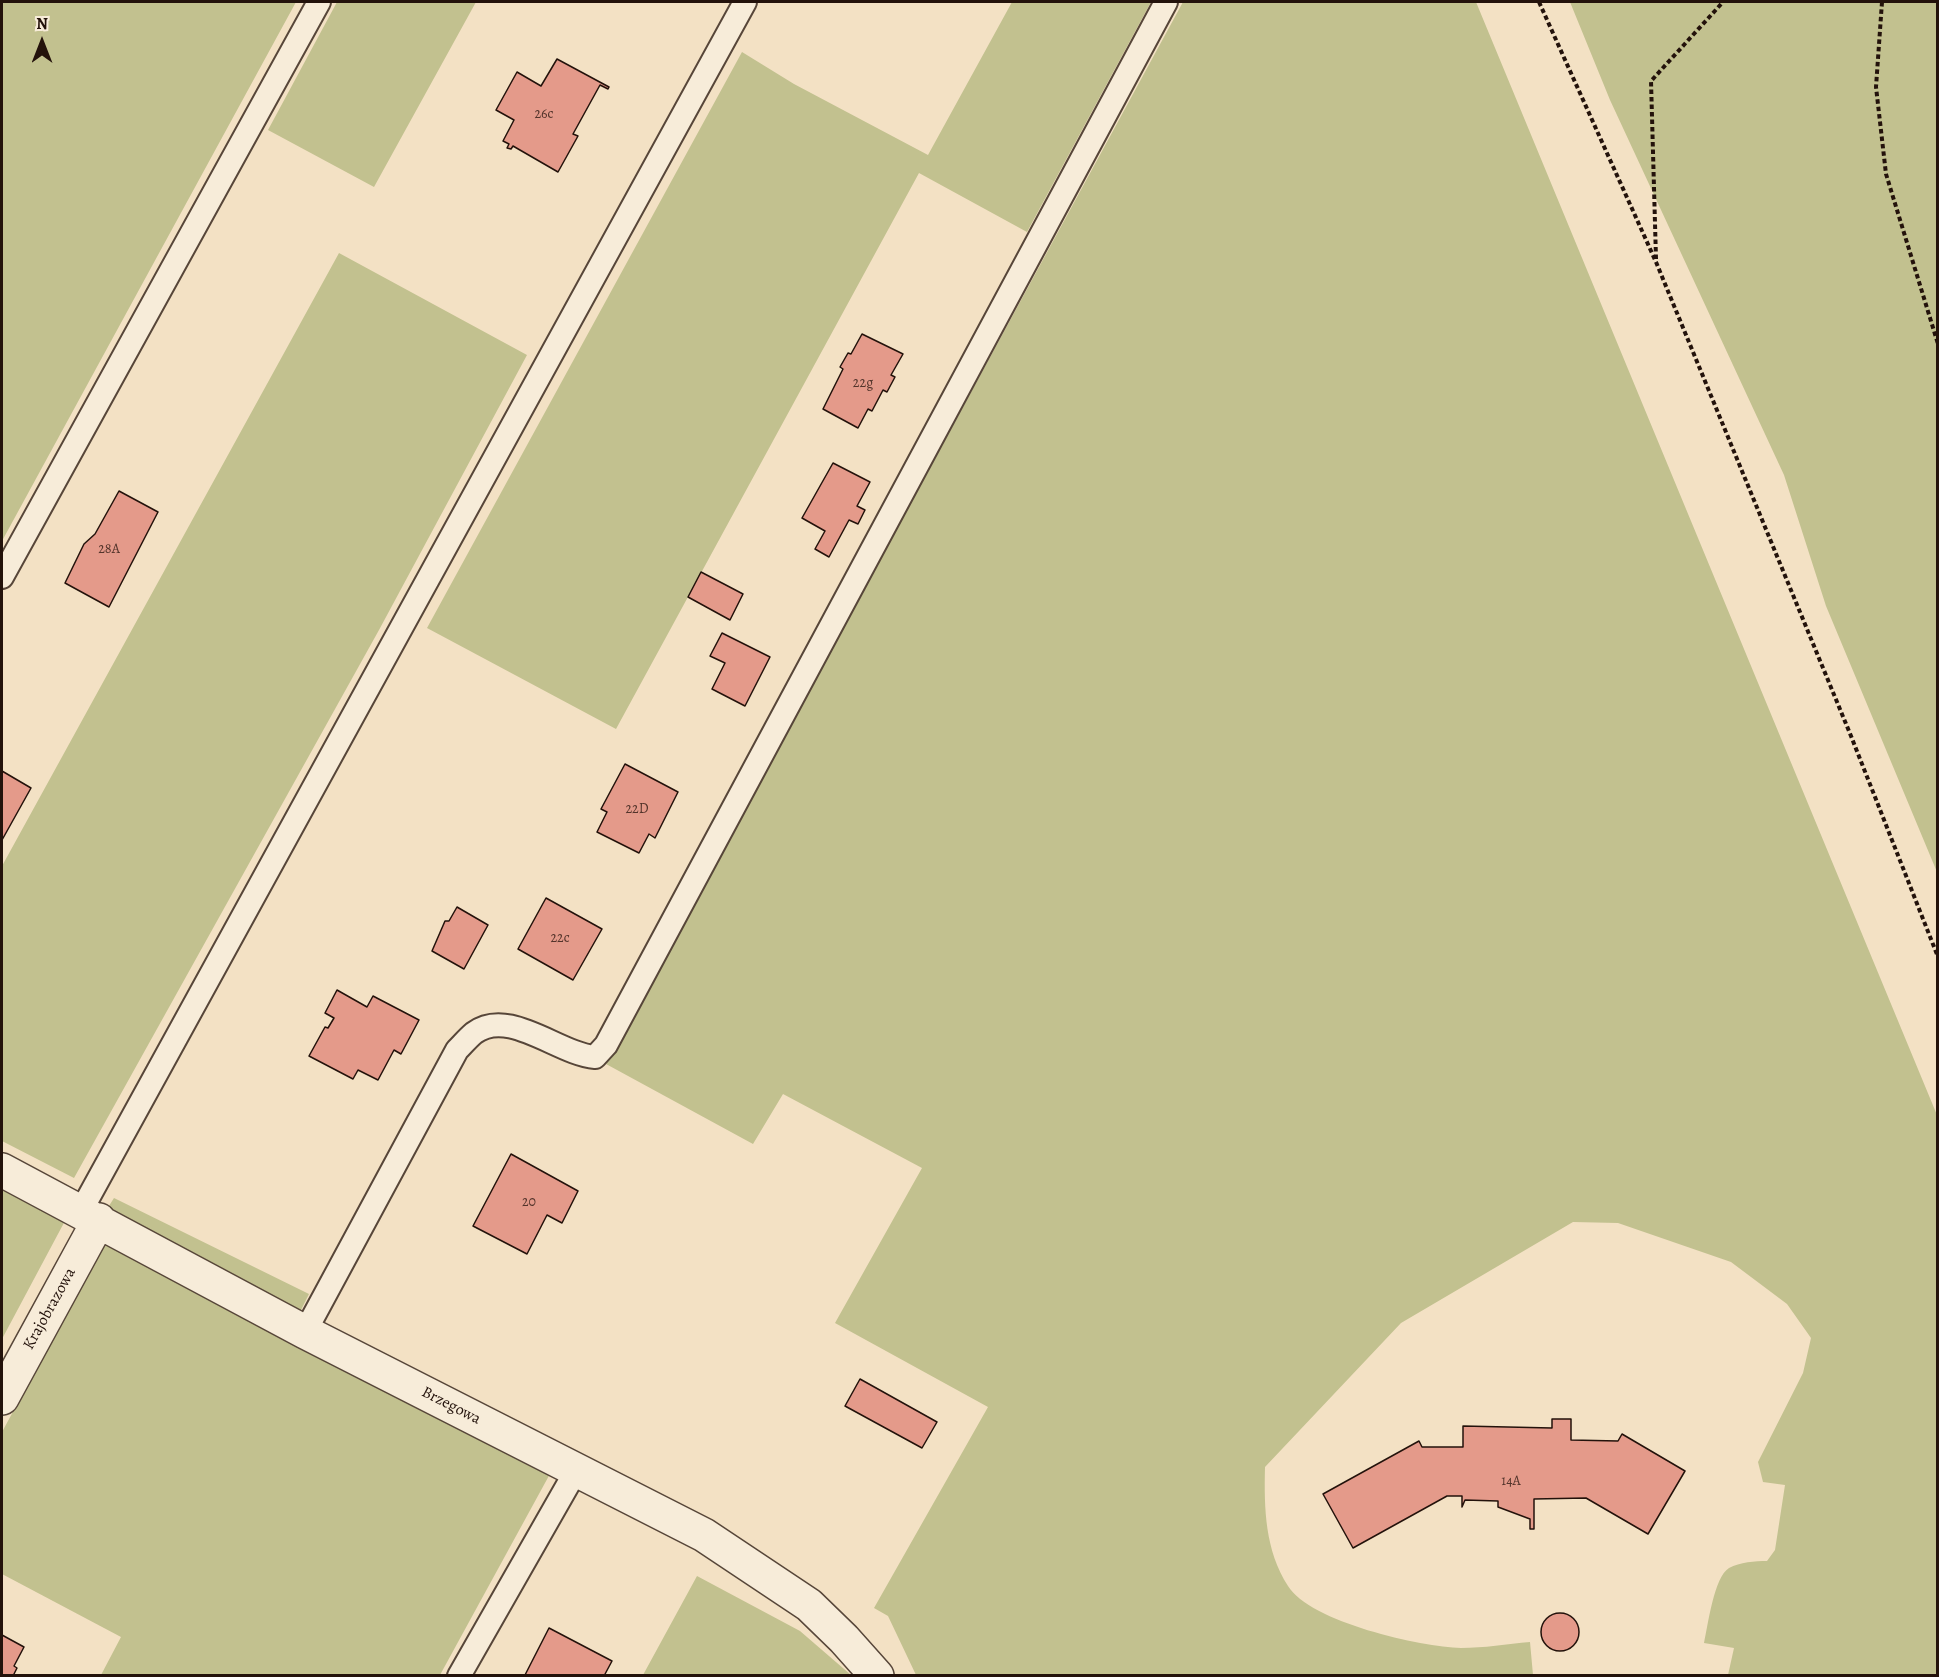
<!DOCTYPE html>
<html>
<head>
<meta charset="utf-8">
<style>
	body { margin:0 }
	#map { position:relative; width:1939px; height:1677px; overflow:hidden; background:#f3e1c4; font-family:Alegreya,serif }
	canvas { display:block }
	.frame { position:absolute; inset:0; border:3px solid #23120b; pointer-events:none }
	.north { position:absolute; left:12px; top:12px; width:60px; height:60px; -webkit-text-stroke:4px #f7ecd9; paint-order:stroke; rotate:0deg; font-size:16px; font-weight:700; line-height:24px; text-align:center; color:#23120b }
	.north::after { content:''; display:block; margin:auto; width:21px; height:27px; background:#23120b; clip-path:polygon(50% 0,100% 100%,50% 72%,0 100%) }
</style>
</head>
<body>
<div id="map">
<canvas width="1939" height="1677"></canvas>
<div class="frame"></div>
<div class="north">N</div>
</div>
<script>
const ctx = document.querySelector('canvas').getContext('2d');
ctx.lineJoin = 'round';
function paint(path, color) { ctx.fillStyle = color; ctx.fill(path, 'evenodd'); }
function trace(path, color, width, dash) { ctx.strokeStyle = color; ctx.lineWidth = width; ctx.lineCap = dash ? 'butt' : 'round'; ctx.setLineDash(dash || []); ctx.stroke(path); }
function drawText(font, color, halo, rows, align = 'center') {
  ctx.font = font + ' Alegreya,serif'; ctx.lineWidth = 4.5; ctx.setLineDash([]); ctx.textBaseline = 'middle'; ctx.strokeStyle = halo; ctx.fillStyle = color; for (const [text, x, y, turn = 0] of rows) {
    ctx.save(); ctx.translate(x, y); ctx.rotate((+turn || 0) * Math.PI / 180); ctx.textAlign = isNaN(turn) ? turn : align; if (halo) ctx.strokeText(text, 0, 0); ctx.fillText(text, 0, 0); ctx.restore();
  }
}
const green = new Path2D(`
	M2,2h294l-294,539z
	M337,2h139l-102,185 -106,-57z
	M1012,2h139l-124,230 -108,-59 -303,556 -189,-101 315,-576 52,32 134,71z
	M1183,2h293l461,1113v560h-209l6,-27 -30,-5c4,-18 10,-66 25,-75 11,-6 26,-7 38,-7l8,-11 10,-65 -22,-3 -5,-20 45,-89 8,-35 -24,-34 -56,-42 -113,-39 -45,-1 -172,101 -136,144c-1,42 0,83 23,119 22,36 133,61 173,62 23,0 46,-4 69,-6l3,33h-617l-28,-59 -14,-8 114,-201 -153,-84 87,-155 -139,-74 -30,50 -147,-80z
	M1570,2h367v870l-111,-266 -42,-131 -174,-375z
	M339,253l188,102 -148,275 -305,548 -72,-37v-275z
	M2,1187l64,32 -64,120z
	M114,1198l195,96 -9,18 -193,-103z
	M106,1240l445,232 -111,203h-339l20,-38 -119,-63v-142z
	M697,1576l103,55 51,44h-208z`);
const building = new Path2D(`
	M557,59l52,28 -1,2 -8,-4 -27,49 5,2 -20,36 -45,-26 -2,3 -4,-1 2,-4 -6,-3 11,-21 -18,-10 21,-38 24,14z
	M862,334l41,20 -12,21 4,2 -8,15 -4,-2 -11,21 -4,-2 -10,19 -35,-19 20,-40 -3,-2 8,-14 3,1z
	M833,463l37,19 -13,24 8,4 -7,14 -9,-4 -20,37 -14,-8 10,-18 -23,-13z
	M119,491l39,21 -49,95 -44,-24 19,-39 11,-10z
	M701,572l42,22 -13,26 -42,-23z
	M722,633l48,24 -25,49 -33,-17 13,-26 -15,-7z
	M625,764l53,28 -23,46 -6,-4 -10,19 -42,-21 10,-20 -6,-3z
	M2,771l29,17 -29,52z
	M546,898l56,31 -29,51 -55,-31z
	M457,907l31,18 -24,44 -32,-18 13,-30h4z
	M337,990l30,17 6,-11 46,24 -18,34 -7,-4 -16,30 -20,-10 -5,9 -44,-23 16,-29 3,1 6,-10 -9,-5z
	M511,1154l67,37 -16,32 -15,-8 -20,39 -54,-28z
	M860,1379l77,43 -15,26 -77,-42z
	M1552,1419h19v21l47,1 4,-7 63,37 -37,63 -62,-36 -52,1v30h-4v-10l-32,-12v-6l-33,-1 -3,7v-11h-15l-94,52 -30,-54 96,-53 3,6h41v-21l89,2z
	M1541 1632a19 19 0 1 1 38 0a19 19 0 1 1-38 0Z
	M549,1628l63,33 -8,15 -79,-1z
	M2,1635l22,12 -10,19 3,2 -4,8h-11z`);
const path = new Path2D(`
	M1539,2l117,260 195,474 87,221
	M1882,2l-6,85 10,87 52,170
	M1656,259l-5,-178 72,-79`);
const service = new Path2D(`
	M2,577l317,-575
	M81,1211l664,-1209
	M305,1332l152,-282c5,-5 11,-12 17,-17 35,-26 84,21 121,24l11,-12 560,-1043
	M459,1676l118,-207`);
const minor = new Path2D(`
	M2,1170l303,162 399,203 105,70 35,34 33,37
	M2,1398l97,-178`);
const numberNames = [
	["26c",544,115],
	["22g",863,384],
	["28A",109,550],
	["22D",637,810],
	["22c",560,939],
	["20",529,1203],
	["14A",1511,1482]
];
const streetNames = [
	["Krajobrazowa",50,1309,-61],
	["Brzegowa",451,1406,27]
];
paint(green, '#c2c18f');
paint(building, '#e49a8a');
trace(building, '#23120b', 1.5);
trace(service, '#574639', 26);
trace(minor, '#574639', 36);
trace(path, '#23120b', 4, [4.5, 3]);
trace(service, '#f7ecd9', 22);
trace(minor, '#f7ecd9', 33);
drawText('14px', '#53342b', null, numberNames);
drawText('16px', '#23120b', '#f7ecd9', streetNames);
</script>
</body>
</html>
